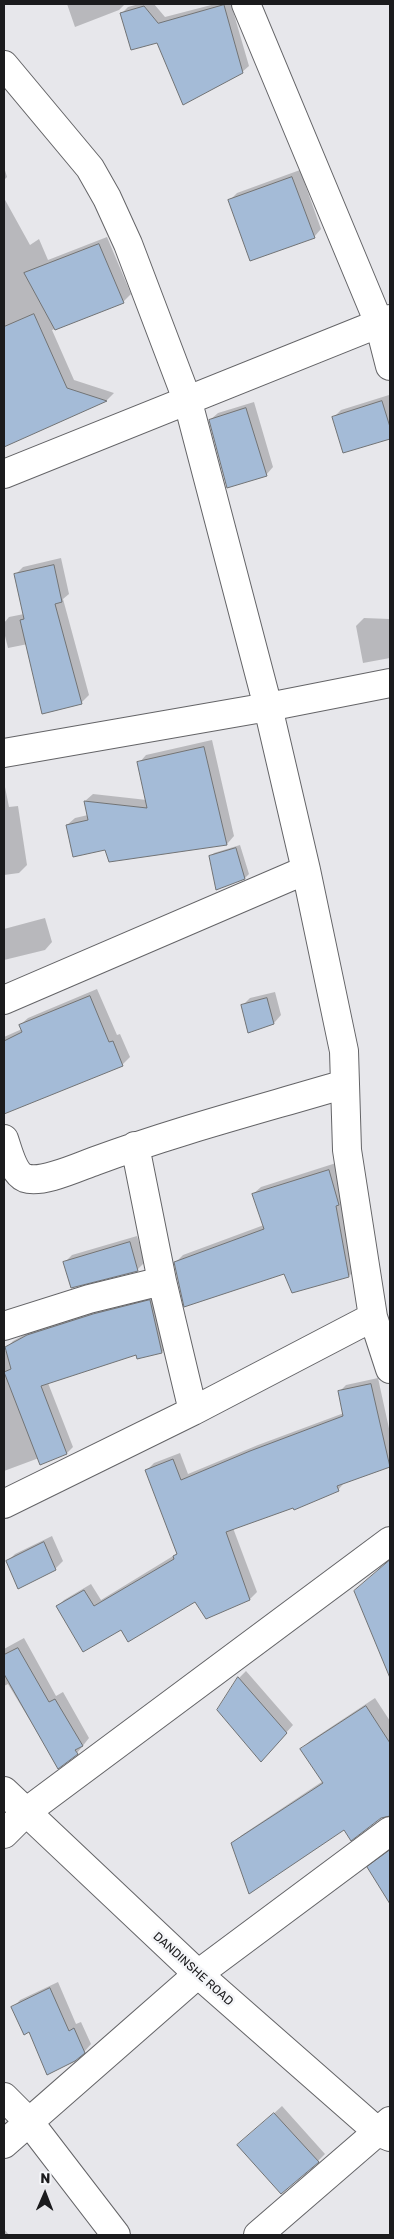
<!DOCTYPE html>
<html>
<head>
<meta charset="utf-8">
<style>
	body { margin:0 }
	#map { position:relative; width:394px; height:2239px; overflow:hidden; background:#e7e7eb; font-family:Rubik,sans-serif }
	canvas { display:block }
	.frame { position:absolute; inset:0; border:5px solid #1b1b1d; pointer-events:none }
	.north { position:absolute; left:20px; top:2169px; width:50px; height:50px; -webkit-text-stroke:4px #f4f5f8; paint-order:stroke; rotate:1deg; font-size:14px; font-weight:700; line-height:20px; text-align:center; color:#1b1b1d }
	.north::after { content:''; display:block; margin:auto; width:18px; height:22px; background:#1b1b1d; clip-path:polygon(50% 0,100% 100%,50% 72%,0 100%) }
</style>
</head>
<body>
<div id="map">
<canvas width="394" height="2239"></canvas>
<div class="frame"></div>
<div class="north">N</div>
</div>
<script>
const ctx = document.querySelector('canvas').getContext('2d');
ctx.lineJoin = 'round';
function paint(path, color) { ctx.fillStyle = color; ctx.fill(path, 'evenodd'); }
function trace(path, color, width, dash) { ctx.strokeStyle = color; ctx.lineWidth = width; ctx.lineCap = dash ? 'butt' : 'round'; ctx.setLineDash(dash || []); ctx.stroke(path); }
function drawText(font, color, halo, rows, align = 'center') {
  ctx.font = font + ' Rubik,sans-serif'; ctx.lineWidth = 5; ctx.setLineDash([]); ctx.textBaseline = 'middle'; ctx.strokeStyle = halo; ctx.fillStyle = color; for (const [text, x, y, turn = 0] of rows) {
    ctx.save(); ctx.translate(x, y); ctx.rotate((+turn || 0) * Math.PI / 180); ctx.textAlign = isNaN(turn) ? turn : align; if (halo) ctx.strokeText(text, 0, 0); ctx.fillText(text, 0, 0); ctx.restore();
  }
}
const shadow = new Path2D(`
	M67,4h58l-6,6 -44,17z
	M139,4h15l11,13 50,-13h16l18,62 -7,6 -120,-59 6,-6z
	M4,167l3,10 -3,3z
	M300,170l21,59 -7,8 -85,-36 8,-8z
	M4,198l26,47 9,-6 9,21 59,-23 24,57 -8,8 -71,28 22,50 40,13 -7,7 -103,45z
	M389,395l1,43 -46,14 -11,-34 8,-8z
	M254,402l19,65 -7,8 -56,-55 8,-7z
	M61,558l8,36 -6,5 26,96 -8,8 -53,-59 -20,4 -4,-16v-9l5,-6 15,-3 -8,-40 7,-7z
	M364,618l26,1v39l-27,5 -7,-37z
	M212,740l22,96 -7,8 -117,16 -4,-12 -39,-23 8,-7 13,-3 -3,-14 8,-7 54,6 -8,-37 7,-8z
	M4,782l5,25 9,-1 9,59 -8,8 -15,2z
	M240,845l9,29 -4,4 -35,-21 4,-4z
	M45,918l7,24 -7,8 -41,10v-31z
	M97,989l20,46 3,-1 10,23 -8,8 -114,45 -4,-11v-62l18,-8 -2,-4 8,-7z
	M275,992l6,23 -7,8 -32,-17 8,-8z
	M336,1163l20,106 -7,7 -173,-14 7,-7 81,-30 -11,-31 8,-7z
	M137,1236l8,26 -8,8 -72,-8 7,-7z
	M157,1294l11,52 -6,6 -25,2 -89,29 25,64 -6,6 -28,5 -35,13v-120l3,-1 -1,-2 7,-7 22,-12 66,-21z
	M378,1378l12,55v32l-45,17 -7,8 -105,38 24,64 -7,7 -44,19 -10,-18 -74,29 -64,-23 6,-6 27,-16 10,16 77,-47 -31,-83 7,-7 26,-10 8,21 70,-29 86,-32 -5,-21 7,-7z
	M52,1536l11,25 -8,8 -48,-7 8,-8z
	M390,1560v65l-16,12 -11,-53z
	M24,1638l32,58 7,-4 26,46 -12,15 -19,14 -50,-83 -4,2v-37z
	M246,1671l47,54 -25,28 -29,-75z
	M375,1698l15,23v94l-45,13 -112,15 9,-8 81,-54 -21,-32 8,-8z
	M58,1982l18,42 5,-2 10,22 -7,8 -55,-21 -16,-23 7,-8z
	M282,2106l43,48 -7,7 -71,-23z
	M4,2229l5,6h-5z`);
const building = new Path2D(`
	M224,5l19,68 -60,32 -26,-62 -26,7 -11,-37 24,-7 14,17z
	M292,177l23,61 -65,23 -22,-61z
	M99,244l25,59 -69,27 -31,-57z
	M34,314l33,74 40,13 -103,46v-120z
	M382,401l8,26v12l-47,14 -11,-36z
	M246,408l21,68 -40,12 -18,-68z
	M54,565l8,37 -7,2 27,100 -40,10 -22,-94 4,-1 -10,-45z
	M204,747l23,98 -118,17 -4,-12 -32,7 -7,-32 22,-5 -4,-19 63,7 -10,-46z
	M236,848l9,31 -29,11 -7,-34z
	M90,996l19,46 4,-1 10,25 -119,48v-73l18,-9 -3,-7z
	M267,998l7,26 -26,9 -7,-28z
	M329,1170l10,35 -3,1 13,71 -57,16 -8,-19 -100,33 -10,-45 90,-33 -12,-35z
	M130,1242l8,29 -67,17 -8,-26z
	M150,1300l12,53 -25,6 -1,-4 -95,31 26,68 -27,11 -36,-93 7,-3 -6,-22 22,-12 66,-21z
	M371,1384l19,83 -53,19 2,5 -45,19 -1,-2 -67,24 24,68 -44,19 -11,-17 -67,40 -7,-12 -38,22 -27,-46 28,-16 10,16 80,-47 -1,-3 4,-2 -32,-84 28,-11 8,21 69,-29 93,-35 -5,-25z
	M44,1542l12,28 -38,19 -12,-28z
	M390,1560v118l-36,-87z
	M18,1648l31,54 6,-3 28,47 -8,4 3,4 -20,15 -54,-95v-19z
	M238,1677l49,56 -26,29 -44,-52z
	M366,1706l24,37v73l-9,2 -30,23 -7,-11 -95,64 -18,-51 92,-60 -23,-34z
	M390,1850v54l-23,-37z
	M50,1988l19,43 5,-3 11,25 -10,8 -28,14 -18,-43 -5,3 -13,-28z
	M274,2113l45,49 -38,32 -44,-49z`);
const minor = new Path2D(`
	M246,4l133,319 11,43
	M4,65l86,103 17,30 21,46 60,158 80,305 38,163 38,181 3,99 26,167 17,52
	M4,474l386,-155
	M4,753l264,-46 122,-24
	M4,1000l302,-130
	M4,1139c4,11 9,34 21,39 17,6 53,-11 70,-17 81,-30 166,-52 250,-77
	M135,1146l27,135 31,130
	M4,1326l85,-27 73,-18
	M4,1504l189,-93 180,-94
	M4,1791l194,183 180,158 12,5
	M4,1834l22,-22 364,-271
	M4,2097l26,26 86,112
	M4,2144l194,-170 192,-143
	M258,2235l132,-114`);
const streetNames = [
	["DANDINSHE ROAD",193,1969,42]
];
paint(shadow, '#0003');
paint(building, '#a4bbd7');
trace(building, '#717375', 1);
trace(minor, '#646467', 30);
trace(minor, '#fff', 28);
drawText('12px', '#1b1b1d', '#f4f5f8', streetNames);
</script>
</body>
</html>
